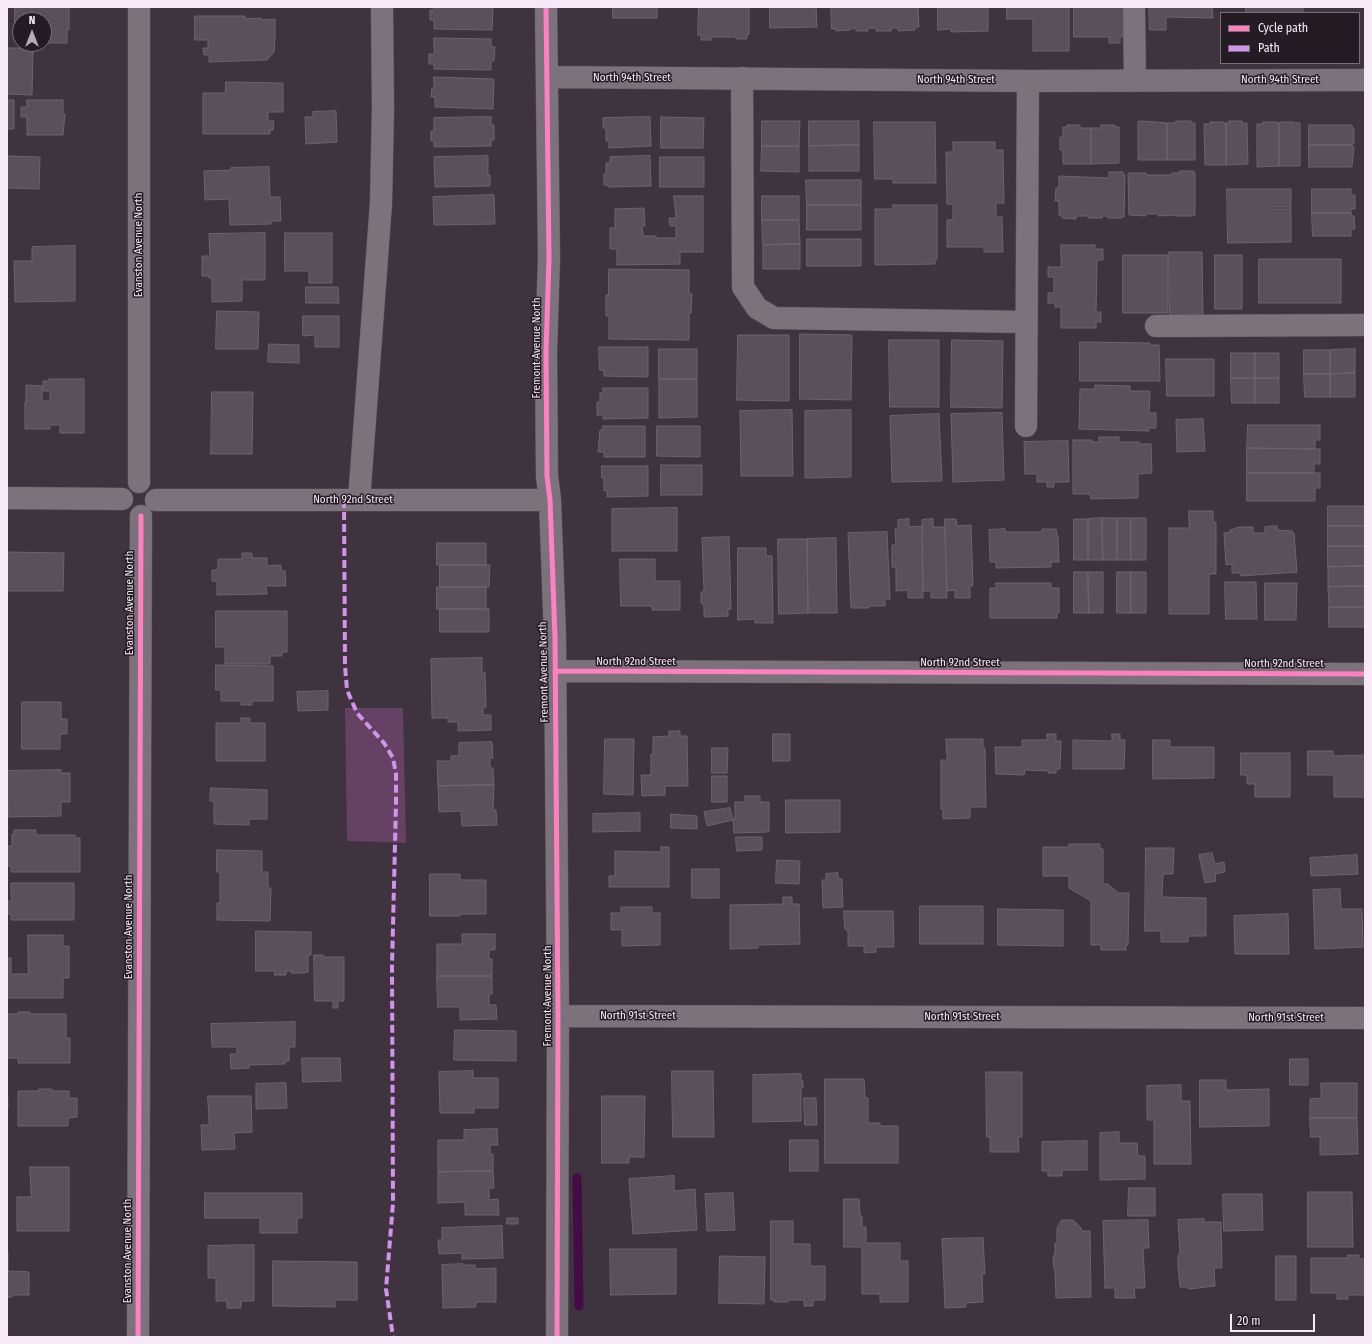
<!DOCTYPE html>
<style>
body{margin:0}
#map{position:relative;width:1372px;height:1344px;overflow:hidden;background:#403340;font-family:"Fira Sans Condensed",sans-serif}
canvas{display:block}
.frame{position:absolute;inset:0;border:8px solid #f8e9f8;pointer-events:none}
.legend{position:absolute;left:1220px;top:12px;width:140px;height:52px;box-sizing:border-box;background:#251b25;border:1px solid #796d79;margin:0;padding:5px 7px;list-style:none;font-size:12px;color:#f8e9f8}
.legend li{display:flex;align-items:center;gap:8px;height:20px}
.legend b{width:20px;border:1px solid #796d79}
.north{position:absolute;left:12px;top:12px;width:40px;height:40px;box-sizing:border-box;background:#251b25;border:1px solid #796d79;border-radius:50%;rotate:0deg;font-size:11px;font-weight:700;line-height:16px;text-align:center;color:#f8e9f8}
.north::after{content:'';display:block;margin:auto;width:14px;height:18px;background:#b8a9b8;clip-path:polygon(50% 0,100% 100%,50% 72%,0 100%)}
.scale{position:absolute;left:1230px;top:1314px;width:85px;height:18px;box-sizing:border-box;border:2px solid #f8e9f8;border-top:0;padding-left:5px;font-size:12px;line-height:14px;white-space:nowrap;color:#f8e9f8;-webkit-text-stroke:3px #251b25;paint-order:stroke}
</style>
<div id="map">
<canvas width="1372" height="1344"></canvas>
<div class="frame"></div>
<ul class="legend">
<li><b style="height:5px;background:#ff80c0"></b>Cycle path</li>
<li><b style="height:5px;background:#d193ec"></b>Path</li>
</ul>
<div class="north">N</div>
<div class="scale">20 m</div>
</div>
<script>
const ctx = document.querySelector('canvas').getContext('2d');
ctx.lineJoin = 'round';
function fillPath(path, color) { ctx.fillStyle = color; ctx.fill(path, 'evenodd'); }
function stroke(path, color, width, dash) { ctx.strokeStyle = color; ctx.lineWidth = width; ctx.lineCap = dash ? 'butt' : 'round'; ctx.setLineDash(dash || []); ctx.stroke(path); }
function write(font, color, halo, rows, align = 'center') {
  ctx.font = font + ' "Fira Sans Condensed",sans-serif'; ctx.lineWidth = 3; ctx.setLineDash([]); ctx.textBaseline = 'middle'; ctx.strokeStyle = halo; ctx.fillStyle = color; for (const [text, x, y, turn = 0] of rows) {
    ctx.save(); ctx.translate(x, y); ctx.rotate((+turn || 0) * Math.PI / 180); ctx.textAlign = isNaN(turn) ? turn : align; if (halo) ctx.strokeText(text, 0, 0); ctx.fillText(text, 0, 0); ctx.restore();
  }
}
fillPath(new Path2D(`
 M345 708H403L406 843 347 841Z`), '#654164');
stroke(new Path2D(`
 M577 1178 579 1306`), '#440c45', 9);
const building = new Path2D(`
 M15 7H69V30H67V43H44V20H20V29H15Z
 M434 7H493L492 30 434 29V20H430V10H434Z
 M613 7H657V18H613Z
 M699 7H749V34H747V39H736V37H711V40H701V35H698Z
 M770 7H816L817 27 770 28Z
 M831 7H918L919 27H915V30L898 31V28H891V31H876V28H868V31H856V28L850 29V30L836 31V29H832Z
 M938 7H988V31L951 32V29L938 30Z
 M1007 7H1069V51H1033V19H1007Z
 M1074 7H1127L1123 37H1120V43H1109V37H1074Z
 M1149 7H1212L1213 18 1166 17V30H1150Z
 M1246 7H1303V13H1246Z
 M195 16H245V19L261 18V20L275 19V38L274 52 267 60 209 62V55H204L203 48H208V40H195Z
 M434 38 491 39V47H495L494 61H491V70L434 69V64H429V54H434Z
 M7 48H33L32 95 7 94Z
 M434 77 494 79 493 109 435 107V97H431L432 88H434Z
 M226 82 283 83V112H268V121H274L273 130H270V134H203V93H225Z
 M7 100H14V129H7Z
 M27 100H63V114H65L63 135H27V117H21V107H27Z
 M336 111 337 142 306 144 305 117H313V112Z
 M491 117V125H494V140H491V146L434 147V141H431V131H434V118Z
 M650 117 651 146 609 148V141H606V128H603V118Z
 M661 117 704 118 703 148H661Z
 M762 121H800L799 146H762Z
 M809 121H859V145L809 146Z
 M1143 121 1167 123V160H1138V122Z
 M1176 121H1191V123H1195V160H1167V123H1176Z
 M1229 121H1242V123H1247L1248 164 1226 165V123H1229Z
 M874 122H935L936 183H893V179H875Z
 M1210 122H1223V123H1226V165H1205L1204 124H1211Z
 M1263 122H1277V123H1279V166L1257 167V124H1263Z
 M1281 122H1294V123H1300V166H1279V123H1281Z
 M1067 125H1080V128H1091V164H1063V150H1060V137H1063V127H1067Z
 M1101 125H1115V127H1119V163L1091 164V128H1101Z
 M1309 125H1352V128H1354V144H1352V145H1309Z
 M953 142H995V150H1003L1004 203H996V217H1002L1003 252H984V247H947V220H953V204H947L946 152H953Z
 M859 145V171H809V146Z
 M1309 145H1352V147H1354L1352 167H1309Z
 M762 146H799V172L761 171Z
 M7 156 40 157 39 189 7 188Z
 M488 156V175H490V186L435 187 434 157Z
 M650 156 651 186 608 187V185H604V174H606V163H610V157Z
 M660 157H704V187H660Z
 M269 167 270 197H280L281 221H271V224L230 225 229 199 205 200 204 171 231 170V168Z
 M1180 171H1193L1195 173V215H1191V216H1177V215L1158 216V214H1146V216L1129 215 1128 173H1146V175H1172V173H1180Z
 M1109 172H1123V175H1125L1124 217H1122V218H1108V216H1102V218H1088V216H1076V219L1062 218V216L1059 215V201H1055L1056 188H1059V176L1109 178Z
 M806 180H861V205H807Z
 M1227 189H1291V207H1265V209H1291V242L1228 243Z
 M1312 189H1351V195H1355V209H1351V213H1312Z
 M494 195 495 224 434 225 433 197Z
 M674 196H703V252H680V264L617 265V249H610V228H615V209L644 208 645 226H642L643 236H656V238H676V226H670L669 218H676Z
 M762 196H799V220H762Z
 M807 205H861V230H807Z
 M893 205H937V259H935V264L875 265V209H893Z
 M1312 213H1351V216H1354L1355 229H1351V236H1313Z
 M762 220H799L800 244 763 245Z
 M265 233V280H242V301L212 302V278H209V276H202V256H210L209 234Z
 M285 233H332V283H309V271H285Z
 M807 239H861V266H807Z
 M800 244V269H763V245Z
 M1061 245H1095V249H1103V260H1097L1096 312H1101V322H1096V328H1061V307H1055V303H1048V293H1054V277H1048V267H1061Z
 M75 246V301L15 302 14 261H32V247Z
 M1169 252H1202L1203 314 1170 315Z
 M1123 255H1168V313H1123Z
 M1215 255H1242V309H1215Z
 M1259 259H1341V303H1259Z
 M609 269 689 270V294H692L691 313H689V340L609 339V316H606V295H608Z
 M306 287H338L339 303H306Z
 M217 311 259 312 258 349H216Z
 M303 316H339V347H315V335L303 336Z
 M800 334 852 335 851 400 800 399Z
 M738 335H789V401L737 400Z
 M889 340H939V407H890Z
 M952 340 1003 341 1002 408 951 407Z
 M1080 342 1150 343V345H1159L1160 381H1080Z
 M269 344 299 345V363L268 362Z
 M599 347H648V377L604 376V371L600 370Z
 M659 349H697V379H659Z
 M1355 349V373L1330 374V350Z
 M1304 350H1330V374H1304Z
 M1231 353H1255V378H1231Z
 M1255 353H1279V378H1255Z
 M1166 359H1214V396H1167Z
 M1355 373V397H1330V374Z
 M1304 374H1330V397H1305Z
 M1231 378H1255V403H1232Z
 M1255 378H1279V403H1255Z
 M49 379H84V433H60V425H50V429H25V402H26V385L42 386V401H50V391H43V381H49Z
 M665 379H697V417L659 418V380Z
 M1095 385 1130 386V391H1150L1149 413H1156V428H1149V431L1079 429 1080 389H1095Z
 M603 388H648V418L603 419V415H597V402H600V393H603Z
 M212 392H253L252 454H211Z
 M792 410 793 476H741L740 411Z
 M851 410V477L805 478V411Z
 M1002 413 1004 480 953 482 951 414Z
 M939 414 942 481 892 482 890 416Z
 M1203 419 1205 451 1177 452 1176 420Z
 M1248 425H1320V440H1315V449L1247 448Z
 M603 426H645V457H604V452H598L600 430H603Z
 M657 426H700V457L657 456Z
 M1099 437H1119V442H1139V444H1151L1152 473 1138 474V498L1091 499 1090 494H1073V440H1092V442H1099Z
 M1068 441 1069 482H1054V487H1047V482H1037V474H1025L1024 442Z
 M1247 448 1320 449V464H1314V473H1247Z
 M661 465H702V495H661Z
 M602 466H648V496L607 497V490L604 491V478H602Z
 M1247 473H1320V488H1315V501H1247Z
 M1328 506H1365V526H1328Z
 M677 508V551H612V509Z
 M1189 511H1213V522H1216V574H1209V614H1169V528H1189Z
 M1102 518H1117V560H1103Z
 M1102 518 1103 560H1088V519Z
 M1117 518H1131V560H1117Z
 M1131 518H1146V560H1131Z
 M909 519V527L922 526 923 598H908V590L896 591V567H892V545H896L895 529H898V520Z
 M933 519V527H945L947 598H931V591H923L922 520Z
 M945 519H956L957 526 971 525 973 586H970V598H955V590L947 591Z
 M1074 519H1088V560H1074Z
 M1277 526 1278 530 1292 531V533H1294L1297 572 1241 576 1240 573H1232V564L1226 565 1224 533 1231 532 1230 530 1240 527H1253V533H1265V527Z
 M1328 526H1365V546H1328Z
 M1005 529V532H1042V529H1056L1057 536H1058L1059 562H1051V567L996 568V562H990L989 530Z
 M887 532 890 599H885V606H869V608H851L848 533Z
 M729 537 731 609H728V616L704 617V605L701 603V593L704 590 702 538Z
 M836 538 837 613H808L807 539Z
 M778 539H807L808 613 779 614Z
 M437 543H486V565H437Z
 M1328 546H1365V566L1328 567Z
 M738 548H766V556H772L773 623H755V619L738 620Z
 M7 552 64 553 63 591H7Z
 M242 553H252V558H267V566L281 565V571H285L286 586H266L267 594 217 595V581H212V570H218V559H242Z
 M620 559H655V581H680V610H652V606H621Z
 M440 565H490L489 587H440Z
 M1365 566V586L1328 587V567Z
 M1074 572H1088L1089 613H1074Z
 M1088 572H1103V613H1089Z
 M1117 572H1131V613H1117Z
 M1131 572H1146V613H1131Z
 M1225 582H1256L1257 619H1226Z
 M996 583H1051V588H1059V613H1057V618H990V588H996Z
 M1265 583H1297L1296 620H1265Z
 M1365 586V607H1329L1328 587Z
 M437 587H486V609H437Z
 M1329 607H1365V627H1329Z
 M440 609H489V632H440Z
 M216 611H287V652H282V656H270V664H225V647H216Z
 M482 658V673L485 672 486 707H483V715H491V730L458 731V722H448V718H432L431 659Z
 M216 665 273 666V701H252V705H241V701H221V690H216Z
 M328 691V710L298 711 297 692Z
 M22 702H61V719H67V734H60V749H22Z
 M241 718H250V723H265V761H216V723H241Z
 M669 731H680V736H687L688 786H665V795L642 796 641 775H651V754H653V737L669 736Z
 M773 734H790V761H773Z
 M1047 734H1056V741H1061L1060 769H1056V773H1048L1049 771 1025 770 1024 775 996 774 995 747H1022V740H1047Z
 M1112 734H1120V740H1125L1124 769H1073V740L1112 741Z
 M605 739H634L633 795 604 794Z
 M946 739H983V748H985L986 807H970V818L943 819V809H941V760H947Z
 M1153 740H1170V747H1214V778L1153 779Z
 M492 742 493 758H490V768H493L494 785 438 786 437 761H451V756H459V743Z
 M712 748H728L727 773H712Z
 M1308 751H1333V756L1365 755V797H1334V775H1308Z
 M1241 753H1290V797H1255V784H1247V775H1241Z
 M61 770V773H70V802H61V816L8 817 7 771Z
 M712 776H727V802H712Z
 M494 785 493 810H496L497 825 462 826 461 811 439 812 438 786Z
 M211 788 267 790V819H249V825L214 824V801H210Z
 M745 796H760V802H769V832L734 833 733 819H735V802H745Z
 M786 800H840V832L786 833Z
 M730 808 733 820 707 826 704 812Z
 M640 813V831L593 832V814Z
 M671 814 697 816V829L671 828Z
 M14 830H36V835H75V838H80V872H11V866H7V846H12V834H14Z
 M736 837H762V850L737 851Z
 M1069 844H1100V849H1103V884H1108L1118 893H1129L1128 945H1126V950H1101V945H1091V901L1069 888V876H1043V847H1069Z
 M661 847H669V887H609V876H615V851L661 852Z
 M1146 848H1174L1173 874H1163L1162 897 1206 898V936H1188V942H1161V931H1145Z
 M217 850 262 851V872H268V888H271L270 921 217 920V903H220V872H217Z
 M1212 853 1215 864 1224 862 1225 872 1215 874 1216 881 1205 883 1199 855Z
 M1357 855 1358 874 1311 876 1310 858Z
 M777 860 800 861 799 884 776 883Z
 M692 869H719V898H692Z
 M838 873V879H842L843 907 823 908 822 880H826V874Z
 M430 874H460V880H486V914H460V916H430Z
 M11 883H74V920H11V914H7V901H11Z
 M1340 889 1341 909H1362L1363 947 1315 949 1313 890Z
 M783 897H792V904H799L800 944 758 945V948L730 949V905L783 904Z
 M920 906H983V944H920Z
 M621 907H652V913H660V945L622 946V930H611V913H621Z
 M998 909 1063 910V946L998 945Z
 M844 911H893L894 947H876V952L864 953V946H848V931L845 929Z
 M1288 914 1289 954H1235L1234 916Z
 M256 931 311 932V955H308V972H305V973H291V971H286V975H274L275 971H256Z
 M462 934H495V950H489V959H492V976H437V944H462Z
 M28 935H63V946H69V978H63V998H7V958H11V974H28Z
 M314 955H323V957H344V1001H338V1008H333V1001H315Z
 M437 976H492V994H489V1005H496L497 1019 460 1020V1007H438Z
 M18 1012H30V1014H66V1038H70V1063H18V1058H7V1014H18Z
 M295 1022V1047H289V1061H285V1064L249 1065V1068L231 1069 230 1054H237V1047H212L211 1024Z
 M455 1030 516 1031V1061L454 1060Z
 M302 1058H340L341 1081 303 1082Z
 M1290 1059H1308V1085H1290Z
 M473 1071V1078H498V1108H474V1113H440L439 1072Z
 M672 1071H713L714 1137H673Z
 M986 1072H1022V1137H1018L1019 1152H990V1137H987Z
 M7 1074 8 1108H7Z
 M801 1074V1081H803V1088H801V1121L753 1122V1075Z
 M825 1079H864L865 1098H868V1123H880V1126H898V1163H825Z
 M1200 1080H1226V1090L1269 1089V1126L1200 1127Z
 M286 1083 287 1108 256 1109V1084Z
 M1321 1083H1357V1118H1310V1099L1321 1098Z
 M1181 1085V1101H1190L1191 1164H1154V1120H1147V1086Z
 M39 1089H52V1091H69V1098H77V1117L68 1118V1126H18V1091H39Z
 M208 1096H251L252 1132 234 1133 235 1149 202 1150 201 1125H209Z
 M602 1096H645L644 1157H629V1163H602Z
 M804 1098H816L817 1125H805Z
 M1310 1118H1357L1358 1154 1320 1155V1137H1311Z
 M497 1129 498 1145H490V1154H493V1171L438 1172V1140H464V1130Z
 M1119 1132V1143H1137L1138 1156H1145V1179L1100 1180V1133Z
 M790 1140H818V1171H790Z
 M1087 1141V1170H1062V1176H1048V1171H1042V1142Z
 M30 1167H69V1231H17V1197H31Z
 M493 1171 494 1188H489V1200L498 1199 499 1215H465V1202L438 1203V1172Z
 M674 1176V1191L695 1189 697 1230 633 1234 629 1179Z
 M1129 1188H1155V1216H1128Z
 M1308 1192H1352L1353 1247H1308Z
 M205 1193H302V1218H297V1233H260V1218H205Z
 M733 1193 735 1230 707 1231 705 1194Z
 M1223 1194H1262L1263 1230 1224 1231Z
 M844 1199H859L860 1216H862V1227H866V1243H900V1261H908V1302H880V1294H862V1247H844Z
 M507 1218H518V1224H507Z
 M1204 1219V1222H1221L1222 1268H1214L1215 1286 1189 1289 1186 1287H1180L1178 1266V1256L1180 1252 1178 1220Z
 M1062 1220H1073L1081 1228 1082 1231H1090L1091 1297 1056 1298 1055 1271 1054 1269 1053 1256 1055 1255V1243H1057V1228Z
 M1148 1220 1149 1248H1143L1145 1288H1134L1135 1298H1115V1288H1105L1103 1221Z
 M771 1221H793V1244H810V1266H825V1300H813V1306H804V1300H788V1302H774V1300H771Z
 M502 1226 503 1258 462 1259V1253L439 1254 438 1240H442V1228Z
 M983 1238 985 1274H982L983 1302 966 1303V1307L945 1308 942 1239Z
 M254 1245V1301H241V1308H227V1301H216V1278H208V1246Z
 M610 1249H676V1294L611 1295Z
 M7 1252H8V1271L29 1272V1295H12V1297H7Z
 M1348 1255H1359V1259H1365V1295H1348V1299H1337V1293H1311V1258H1348Z
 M720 1256 765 1257 764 1304 719 1303Z
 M1276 1256H1296V1300H1276Z
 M273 1261 357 1262V1300H335V1307L273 1306Z
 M463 1264V1265H475V1269L496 1268V1302H476V1307L443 1308 442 1265Z`);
fillPath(building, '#5a4f5a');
stroke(building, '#6d626d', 1);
const minor = new Path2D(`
 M139 7V482
 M546 7 549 258 546 352 547 476 550 500 555 638 558 1016 557 1337
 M1134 7 1135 81
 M548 77 1028 81 1365 80
 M742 78 743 287 757 308 774 318 1026 322
 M1156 326 1365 325
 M1026 426 1028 81
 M7 498 122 499
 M156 500H550
 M359 500 381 203 383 108 382 7
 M555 671 1365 674
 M558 1016 1365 1018
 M138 1337 141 516`);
stroke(minor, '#5d515d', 23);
stroke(minor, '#7c727c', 22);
stroke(new Path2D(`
 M344 500 345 666 347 690 357 713 384 743 393 758 396 774V803L392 966 393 1203 386 1289 393 1337`), '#d193ec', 4, [8, 4]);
stroke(new Path2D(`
 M546 7 549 258 546 352 547 476 550 500 555 638 558 1016 557 1337
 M555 671 1365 674
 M138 1337 141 516`), '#ff80c0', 5);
write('11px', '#f8e9f8', '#251b25', [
 ["North 94th Street",632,78],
 ["North 94th Street",956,80],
 ["North 94th Street",1280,80],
 ["Evanston Avenue North",139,245,-90],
 ["Fremont Avenue North",537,348,-90],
 ["North 92nd Street",353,500],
 ["Evanston Avenue North",130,603,-90],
 ["North 92nd Street",636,662],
 ["North 92nd Street",960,663],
 ["North 92nd Street",1284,664],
 ["Fremont Avenue North",544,672,-91],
 ["Evanston Avenue North",129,927,-90],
 ["Fremont Avenue North",548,996,-90],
 ["North 91st Street",638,1016],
 ["North 91st Street",962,1017],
 ["North 91st Street",1286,1018],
 ["Evanston Avenue North",128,1251,-90]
]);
</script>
